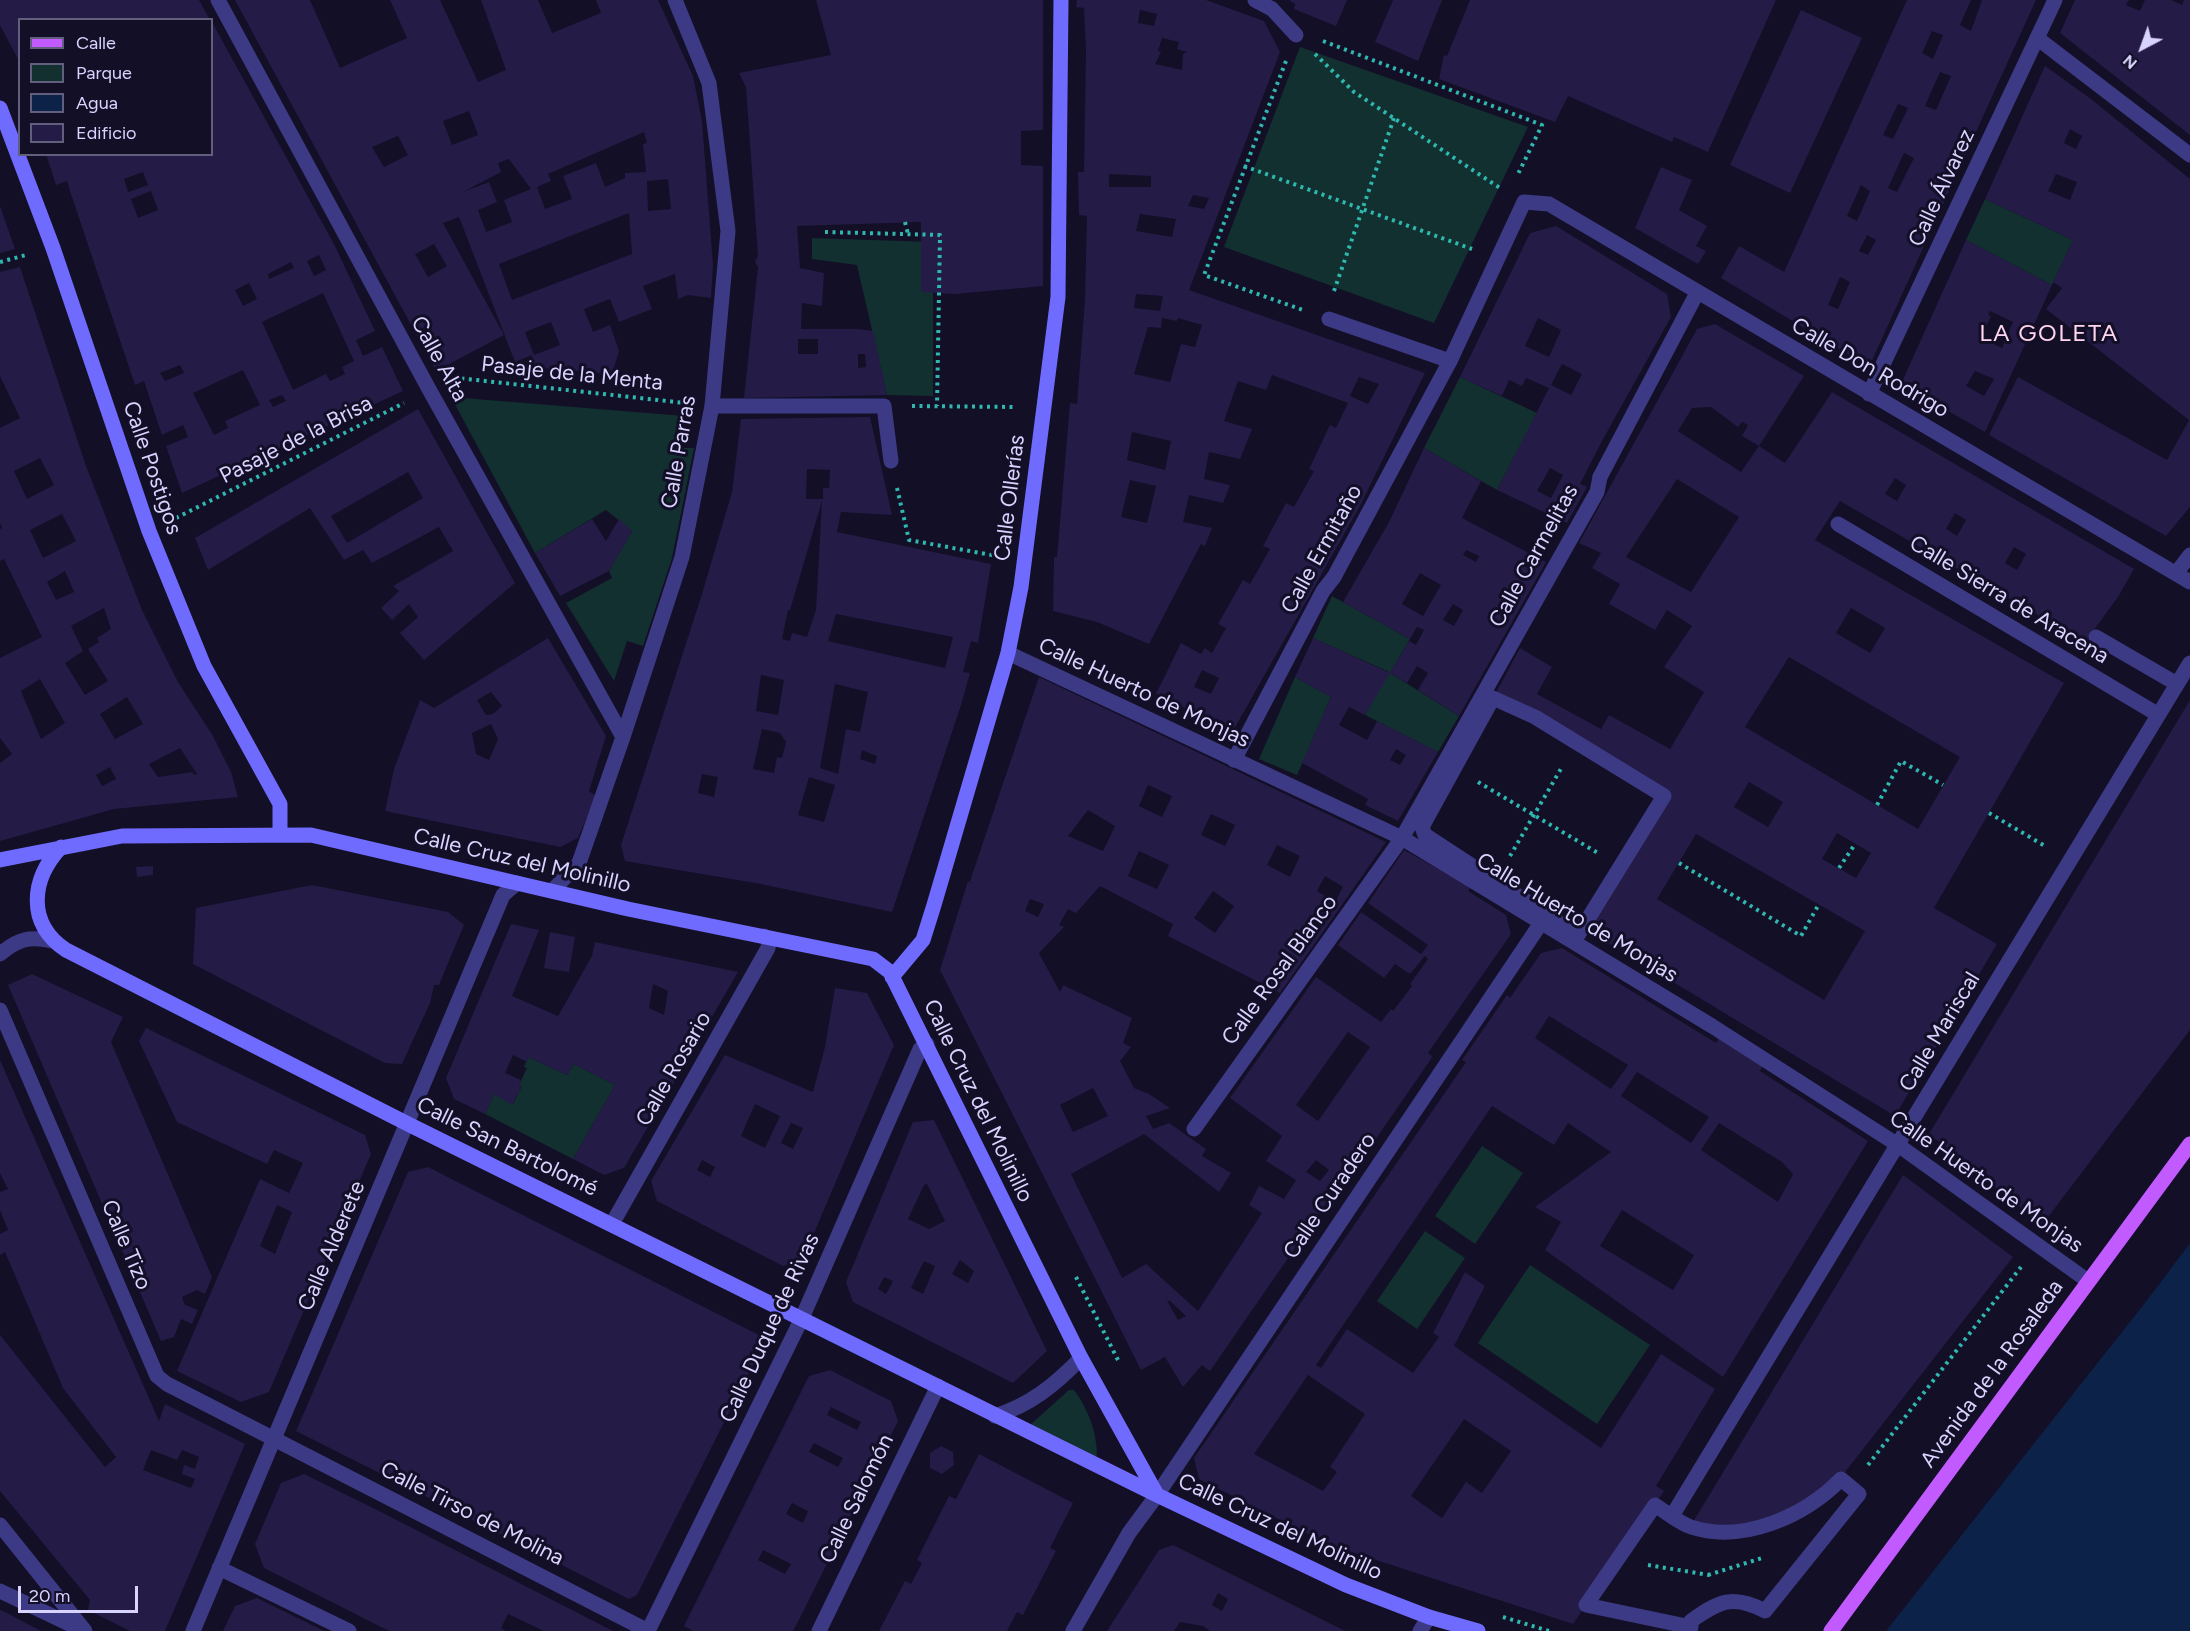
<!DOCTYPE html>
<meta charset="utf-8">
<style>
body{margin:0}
#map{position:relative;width:2190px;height:1631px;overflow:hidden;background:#130f26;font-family:Figtree,sans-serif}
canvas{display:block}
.legend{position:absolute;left:18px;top:18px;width:195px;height:138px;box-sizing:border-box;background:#130f26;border:2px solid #625e7d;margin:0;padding:8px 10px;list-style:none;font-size:18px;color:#d9d4ff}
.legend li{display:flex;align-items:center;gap:12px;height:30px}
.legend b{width:30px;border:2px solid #625e7d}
.north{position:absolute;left:2112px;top:18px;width:60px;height:60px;-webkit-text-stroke:4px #130f26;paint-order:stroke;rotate:221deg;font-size:16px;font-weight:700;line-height:24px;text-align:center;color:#d9d4ff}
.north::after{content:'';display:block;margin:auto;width:21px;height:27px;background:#d9d4ff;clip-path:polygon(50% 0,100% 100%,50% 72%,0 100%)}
.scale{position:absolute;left:18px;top:1586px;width:120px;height:27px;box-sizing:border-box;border:3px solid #d9d4ff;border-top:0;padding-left:8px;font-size:18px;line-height:21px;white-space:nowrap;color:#d9d4ff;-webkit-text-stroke:4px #130f26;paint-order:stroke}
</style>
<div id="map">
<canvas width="2190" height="1631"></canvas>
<ul class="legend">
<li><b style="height:8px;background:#c25bff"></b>Calle</li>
<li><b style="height:16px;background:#12302f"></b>Parque</li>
<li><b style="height:16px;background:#0c2248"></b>Agua</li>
<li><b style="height:16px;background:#241b47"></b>Edificio</li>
</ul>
<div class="north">N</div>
<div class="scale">20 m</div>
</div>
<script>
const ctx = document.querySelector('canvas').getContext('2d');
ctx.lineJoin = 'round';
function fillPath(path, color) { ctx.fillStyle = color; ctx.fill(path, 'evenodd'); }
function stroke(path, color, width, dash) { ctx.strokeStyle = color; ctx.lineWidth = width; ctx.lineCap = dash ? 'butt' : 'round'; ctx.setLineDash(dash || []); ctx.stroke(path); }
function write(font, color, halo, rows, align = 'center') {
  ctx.font = font + ' Figtree,sans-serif'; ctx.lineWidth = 6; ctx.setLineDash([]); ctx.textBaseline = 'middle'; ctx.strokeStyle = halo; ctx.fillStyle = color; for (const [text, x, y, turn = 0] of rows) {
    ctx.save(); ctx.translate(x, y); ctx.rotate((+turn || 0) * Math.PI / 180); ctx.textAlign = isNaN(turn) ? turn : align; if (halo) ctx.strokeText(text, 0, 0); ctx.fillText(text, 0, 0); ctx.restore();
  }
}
fillPath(new Path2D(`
 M1300 47 1528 127 1434 323 1224 247Z
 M1985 199 2073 240 2052 285 1966 240Z
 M812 238 933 242V396L887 395 857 265 812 259Z
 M1460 377 1537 413 1497 490 1424 448Z
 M451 397 684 416 678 448H694L672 558 643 646 627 641 614 681 566 603 612 578 609 571 632 531 606 510 535 553Z
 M1332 596 1410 639 1390 673 1459 716 1438 752 1365 715 1389 672 1313 638Z
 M1295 677 1331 697 1297 775 1259 759Z
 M528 1057 567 1075 574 1064 615 1085 573 1159 485 1114 494 1094 513 1104 522 1086 519 1085 527 1068 524 1067Z
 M1482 1146 1523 1173 1475 1244 1435 1216Z
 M1425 1231 1465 1258 1417 1329 1377 1301Z
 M1530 1265 1650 1345 1597 1424 1478 1343Z
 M1069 1390H1074C1088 1408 1097 1433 1097 1455L1093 1459 1030 1425Z`), '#12302f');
fillPath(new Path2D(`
 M2190 1243V1631H1886L2148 1299Z`), '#0c2248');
fillPath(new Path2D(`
 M0 0H199L210 20H20V63L0 25Z
 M235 0H310L340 68 407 38 390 0H440L478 82 506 70 481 0H538L552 33 601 13 596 0H658L693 76 702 121 713 265 711 298 688 295 678 299 675 274 643 286 652 309 619 322 610 299 584 309 593 332 610 325 619 351 612 374 530 367 532 355 515 362 459 217 443 223 504 335 436 371ZM469 111 478 135 452 145 443 121ZM644 132 647 143 643 144 646 172 625 173V178L605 187 596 163 563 176 572 199 545 209 537 187 551 181 548 174ZM398 136 408 155 384 167 372 147ZM509 159 531 189 504 200 512 222 486 232 478 210 497 202 489 182 463 192 501 172 498 163ZM668 179 671 209 648 211 647 181ZM629 213 632 254 512 300 499 264ZM434 244 447 266 428 277 415 254ZM551 322 560 345 534 355 525 332Z
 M816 0H1043V130L1021 131V165L1043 166V286L955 294 921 292V222L797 226 800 268 824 273 822 306 802 303 801 329H858L873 331 887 395 744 398 758 267 755 262 758 256 746 87 739 73 831 55ZM798 339H818V354H798ZM858 354H865L866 367 858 368Z
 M1077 0H1206L1264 21 1280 52 1189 290 1425 373 1361 504 1233 731 1156 694 1181 643 1201 654 1205 648 1212 653 1226 628 1218 624 1243 580 1250 584 1270 549 1263 546 1286 503 1294 507 1314 471 1309 469 1330 425 1336 428 1348 403 1272 375 1266 390 1238 381 1224 421 1252 429 1240 459 1209 452 1204 479 1230 485 1223 503 1189 495 1183 522 1212 528 1205 546 1201 544 1149 644 1097 622 1053 611 1054 557H1057L1070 403 1077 404 1085 299 1087 216 1079 215 1078 172H1084L1086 50 1084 8 1076 7ZM1140 10 1157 14 1154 26 1138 23ZM1162 38 1179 42 1177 49 1187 52 1183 54 1182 70 1155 64 1161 52 1158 51ZM1109 174 1151 176V187H1109ZM1193 195 1209 198 1204 209 1188 206ZM1140 214 1176 219 1172 237 1136 231ZM1136 294 1163 296 1160 311 1134 308ZM1162 318 1177 321 1178 318 1202 325 1195 347 1181 344 1170 382 1134 374 1148 327 1161 328ZM1359 377 1379 384 1368 404 1350 396ZM1132 432 1171 441 1165 470 1127 460ZM1130 480 1156 486 1147 523 1121 517ZM1202 670 1219 678 1211 694 1194 687Z
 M1289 0H1347L1336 26 1294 9 1295 4Z
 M1393 0H1442L1418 61 1375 42Z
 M1470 0H1776L1708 152 1674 137 1672 142 1568 96 1555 122 1439 79 1444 55 1447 56Z
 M1907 0H1971L1960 25 1971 31 1982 0H2036L1869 367 1721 278 1739 246 1784 272ZM1932 31 1943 35 1933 59 1922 53ZM1940 72 1951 76 1936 110 1925 106ZM1898 104 1908 108 1893 139 1883 135ZM1904 153 1914 158 1897 192 1888 188ZM1861 185 1870 191 1857 221 1847 216ZM1867 235 1876 240 1868 255 1859 251ZM1840 277 1850 282 1838 309 1828 305Z
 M2075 0H2129L2126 5 2140 11 2145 0H2171L2182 5 2184 0H2190V135L2060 33Z
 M1801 10 1862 38 1790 193 1730 165Z
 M212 22 335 246 375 331 356 340 363 356 382 347 403 391 182 493 166 446 188 437 183 425 162 435 144 381 135 385 69 188 67 181 56 185 46 154H212ZM143 172 148 185 128 192 124 179ZM151 191 158 210 138 218 131 199ZM319 255 326 270 314 276 307 261ZM291 262 294 268 269 279 268 274ZM249 283 257 299 243 306 235 290ZM323 293 354 361 342 367 345 374 330 381 326 374 293 390 262 322ZM180 365 184 373 165 381 160 373ZM243 370 260 405 225 421 228 428 214 435 193 393ZM282 395 286 401 273 407 269 400Z
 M2045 66 2091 99 2190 179V507L2166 536 1989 435 2018 377 2167 460 2189 420 2046 309 2062 288 2053 282 2073 240 1985 199ZM2070 129 2082 136 2076 149 2064 143ZM2056 174 2077 182 2070 200 2048 191Z
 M1661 167 1692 180 1679 210 1707 226 1696 246 1706 251 1698 264 1635 228Z
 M0 206 15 249 0 253Z
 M1556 226 1667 294 1671 317 1601 443 1580 484 1587 487 1567 523 1497 490 1549 388 1526 378 1522 386 1509 380 1502 396 1460 377 1530 233ZM1538 318 1561 330 1549 357 1525 346ZM1562 364 1582 374 1571 395 1551 385ZM1550 468 1563 475 1551 498 1537 491Z
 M1966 240 2052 285 1985 432 1901 384ZM1990 311 2013 322 2002 348 1981 338 1991 316 1988 315ZM1975 371 1994 379 1984 396 1966 386Z
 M20 267 86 466 142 610 178 682 213 736 231 772 238 797 114 809 0 841V763L12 754 0 738V658L42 637 4 559 0 561V529L2 528 0 523V428L20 418 0 376V272ZM40 458 54 485 27 499 14 471ZM62 514 76 541 43 558 30 530ZM65 571 74 592 56 600 47 582ZM104 608 111 629 97 638 99 642 88 649 108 681 85 695 65 663 83 651 71 626ZM40 679 65 723 41 739 21 691ZM127 697 143 724 115 739 100 714ZM180 748 197 774 194 775 193 772 158 777 149 764ZM110 767 116 779 102 786 96 775Z
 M1715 324 1804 376 1759 446 1742 436 1748 425 1742 422 1738 427 1711 407 1692 408 1678 431 1741 472 1759 446 1785 463 1832 392 2134 569 2118 597 2085 642 1840 501 1815 540 2064 683 1934 908 1997 944 1895 1116 1582 927 1664 796 1493 698 1520 648 1552 667 1537 694 1601 729 1609 715 1670 749 1704 692 1664 667 1692 626 1667 610 1655 630 1609 604 1620 584 1592 568 1601 553 1579 543 1697 329ZM1895 478 1906 485 1897 501 1885 494ZM1677 479 1739 517 1691 592 1626 557ZM1955 513 1966 520 1957 536 1946 529ZM2014 547 2026 554 2017 570 2005 563ZM1851 608 1885 628 1870 653 1836 633ZM1789 657 1960 757 1918 829 1745 727ZM1749 782 1783 802 1768 827 1734 807ZM1837 833 1871 853 1856 878 1822 859ZM1696 834 1865 931 1824 1000 1657 899Z
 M418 409 515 583 424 660 400 633 418 617 409 604 392 620 381 608 399 591 393 586 453 551 439 527 372 563 363 550 344 560 310 508 208 570 195 538ZM408 472 423 498 347 543 331 516Z
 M870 417 892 515 841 512 837 532 991 564 978 643 971 641 963 672 970 673 961 705 892 912 761 884 625 861 621 845 702 594 732 492 741 419ZM807 469 830 470 829 488H823V499H806ZM822 501 816 610 807 637 792 633 790 641 782 639 788 610H790ZM836 614 953 637 945 668 828 641ZM761 675 784 680 778 715 756 711ZM835 684 868 692 860 732 846 729 838 774 820 768ZM762 729 780 733 786 742 782 758 777 757 774 773 753 769ZM862 750 877 756 875 764 860 759ZM702 774 718 777 714 797 698 793ZM809 777 835 785 824 822 798 815Z
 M1424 448 1481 481 1462 518 1546 562 1459 716 1418 690 1428 673 1417 666 1407 683 1390 673 1409 641 1416 645 1424 630 1417 627 1410 639 1343 602 1389 522ZM1466 550 1479 556 1476 562 1463 555ZM1420 573 1441 585 1423 616 1402 604ZM1453 604 1463 610 1454 626 1443 620Z
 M592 519 606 541 619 519 632 531 609 571 560 596 535 553Z
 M548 638 606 736 589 791 596 796 578 838 560 847 385 811 394 769 420 700 434 708ZM491 692 502 706 493 714 486 715 477 700ZM491 724 498 739 489 760 476 754 472 733Z
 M1313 638 1390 673 1365 715 1349 707 1339 725 1367 740 1377 721 1438 752 1398 821 1365 805 1368 799 1302 763 1331 697 1295 677ZM1396 749 1406 755 1400 765 1390 760Z
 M1039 677 1386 842 1280 993 1168 936 1173 924 1100 886 1076 913 1068 909 1059 925 1064 927 1039 953 1060 992 1063 985 1132 1018 1123 1043 1131 1047 1120 1061 1134 1088 1149 1094 1170 1108 1146 1116 1153 1129 1169 1123 1206 1149 1202 1156 1231 1173 1219 1192 1144 1134 1071 1174 1122 1278 1146 1264 1198 1311 1262 1213 1249 1205 1259 1186 1284 1199 1296 1180 1266 1161 1282 1136 1230 1098 1316 977 1381 1022 1391 1009 1393 1011 1412 986 1410 984 1428 959 1425 956 1410 974 1395 964 1384 978 1338 945 1361 912 1421 954 1428 945 1368 903 1404 850 1471 887 1468 891 1506 915 1511 934 1428 1053 1432 1056 1431 1059 1346 1182 1342 1180 1210 1371 1202 1365 1183 1387 1165 1357 1141 1370 940 970 968 881 972 883 970 881ZM1148 785 1172 796 1162 817 1139 806ZM1088 810 1115 826 1103 851 1068 836ZM1211 814 1235 825 1225 846 1201 835ZM1277 845 1300 856 1290 877 1267 865ZM1139 851 1169 865 1157 889 1128 876ZM1325 876 1343 887 1335 902 1317 891ZM1213 891 1234 906 1215 933 1194 918ZM1030 899 1044 904 1038 917 1025 911ZM1348 1032 1370 1047 1318 1121 1296 1105ZM1093 1088 1108 1116 1073 1132 1060 1105ZM1316 1160 1329 1170 1320 1181 1306 1172ZM1167 1301H1170L1186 1316 1178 1320Z
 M2190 700V1030L2042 1225 1929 1134Z
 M153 866V875L137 877 136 867Z
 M312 885 448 912 464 925 439 985H434L430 1003 402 1064 385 1063 193 964 196 908Z
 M511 924 539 930 512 996 558 1016 592 956 595 942 738 972 624 1168 604 1175 573 1159 615 1085 574 1064 567 1075 528 1057 527 1062 513 1055 505 1073 521 1080 519 1085 522 1086 512 1105 494 1094 485 1114 454 1099 446 1078ZM653 984 668 991 664 1015 649 1008Z
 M550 932 575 937 569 972 544 968Z
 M1562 948 1716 1043 1721 1035 1764 1064 1760 1071 1868 1141 1723 1377 1545 1250 1561 1222 1535 1207 1611 1152 1568 1123 1554 1145 1492 1106 1316 1365 1321 1368 1347 1329 1413 1373 1439 1337 1433 1333 1465 1272 1485 1286 1454 1346 1601 1448 1661 1354 1715 1389 1656 1486 1664 1491 1573 1624 1330 1545 1199 1479 1194 1458 1466 1062 1462 1060 1507 995 1510 998 1541 953ZM1549 1016 1628 1065 1611 1089 1535 1038ZM1637 1072 1709 1117 1691 1143 1621 1096ZM1719 1123 1782 1162 1793 1174 1778 1202 1701 1150ZM1622 1210 1694 1255 1673 1290 1600 1246ZM1308 1375 1365 1414 1330 1467 1337 1472 1323 1491 1254 1454ZM1464 1419 1511 1451 1482 1493 1466 1482 1442 1518 1411 1496Z
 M32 974 123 1017 111 1042 212 1277 205 1294 197 1290 182 1297 185 1305 198 1310 192 1324 181 1319 174 1337 161 1341 8 985Z
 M835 988 867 993 894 1045 803 1259 783 1266 657 1201 651 1181 725 1055 813 1092 825 1047ZM755 1104 780 1116 765 1148 741 1136ZM791 1123 803 1128 793 1149 781 1143ZM702 1160 715 1167 710 1177 697 1170Z
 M146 1028 365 1135 371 1154 269 1392 241 1402 177 1371 260 1179 289 1193 303 1163 274 1150 267 1164 177 1122 139 1041ZM277 1205 292 1212 275 1254 260 1246Z
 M0 1060 159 1421 165 1404 245 1444 165 1631H130L88 1610 90 1600 0 1491V1335L105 1467 116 1457 63 1388 5 1252 0 1255V1234L8 1230 0 1210V1192L8 1189 0 1173ZM151 1450 177 1460 182 1450 199 1457 195 1469 184 1465 182 1474 195 1479 191 1488 143 1470Z
 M934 1120 1047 1351 1013 1383 853 1302 846 1282 913 1122ZM927 1184 945 1221 929 1229 908 1219 924 1185ZM960 1260 974 1271 968 1283 952 1274ZM924 1261 935 1266 923 1294 911 1288ZM884 1277 893 1281 886 1294 878 1289Z
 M428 1167 761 1336 763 1345 637 1595 629 1599 296 1431 408 1172Z
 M1903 1175 2013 1257 1835 1485 1774 1522 1690 1527Z
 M830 1370 891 1401 898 1421 801 1616 793 1631H693L684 1626 809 1376ZM831 1407 861 1422 857 1430 827 1415ZM814 1443 843 1458 838 1467 809 1452ZM792 1503 808 1511 803 1523 786 1514ZM763 1550 791 1564 785 1574 758 1560Z
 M941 1446 953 1452 954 1465 942 1474 930 1468V1453Z
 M979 1454 1073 1503 1050 1548 1056 1551 1023 1615 1017 1612 1007 1631H879L905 1581 911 1584 922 1563 917 1560 949 1496 956 1499Z
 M304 1474 377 1510 613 1631H544L508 1614 501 1628 506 1631H389L308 1590 264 1568 255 1544 281 1483Z
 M1173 1545 1345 1631H1210L1203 1626 1180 1622 1174 1631H1107L1159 1550ZM1218 1593 1228 1599 1222 1611 1212 1605Z
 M257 1598 310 1624 324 1631H223L235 1606Z
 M0 1610 3 1611 41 1631H0Z`), '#241b47');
stroke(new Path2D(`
 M1323 41 1542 125 1518 174
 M1315 54 1354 92 1500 188
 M1286 61 1204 275 1303 310
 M1244 166 1472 249
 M905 222 908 234
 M825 232 940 235 937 406
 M0 262 26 255
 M1334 291 1394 118
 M454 379 458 378 685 403
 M912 406 1015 407
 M897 488 909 540 997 556
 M176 518 404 403
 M1478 782 1598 853
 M1877 805 1901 761 1943 785
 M1989 813 2045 846
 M1510 856 1562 767
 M1679 863 1801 936 1819 904
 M1839 868 1855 844
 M1076 1277 1120 1364
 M1868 1465 2021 1267
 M1648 1565 1709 1575
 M1708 1575 1762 1558
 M1503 1617 1549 1631`), '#2fb8b0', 4, [3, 4.5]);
stroke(new Path2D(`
 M1329 319 1450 361
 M712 406H884L891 461
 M1838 524 2157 714
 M2096 637 2177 684
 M1234 760 1323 591 1334 577
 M1194 1129 1402 838 1597 492 1600 477
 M1157 1495 1541 923
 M1420 1631 1429 1617`), '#3d3a85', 15);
stroke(new Path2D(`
 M218 0 430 391 623 737
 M1255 0 1272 9 1296 35
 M2037 38 2190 155
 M1869 394 2055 0
 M1600 477 1697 293
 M2177 572 2190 555
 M1334 577 1450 361 1524 202 1549 204 2190 582
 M1008 653 1402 838 1712 1026 1898 1145 2088 1281
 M1493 698 1535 717 1664 796 1578 935 1425 835 1422 827Z
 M552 891 579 863 623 737 682 557 712 406 728 231 709 83 675 0
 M0 954C18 939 29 936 52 941
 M0 1010 157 1376 167 1384 648 1631
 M612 1224 768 948 769 941 764 936
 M995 1416C1030 1405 1055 1385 1081 1358
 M1841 1479 1859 1494 1765 1611C1733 1594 1719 1601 1691 1621V1627L1586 1605 1655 1505C1666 1512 1679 1523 1691 1527 1743 1544 1805 1516 1841 1479Z
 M1672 1516 2190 663
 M0 1525 85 1631
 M219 1568 349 1631
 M0 1591 82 1630
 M193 1631 503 895 517 883
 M648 1631 802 1318 920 1049 927 1044
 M819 1631 938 1386
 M1073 1631 1129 1533 1157 1495`), '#3d3a85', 15);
stroke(new Path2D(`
 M0 108 53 248 149 531 204 666 280 804V834
 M61 847C31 879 26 923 66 950L408 1124 1157 1495 1346 1585 1429 1617 1478 1631
 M0 860 122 836 311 835 628 909 873 959 890 972 1081 1358 1157 1495
 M892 977 923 940 934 905 1008 653 1021 587 1058 297 1061 0`), '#6f6bff', 15);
stroke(new Path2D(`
 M1831 1631 2190 1144`), '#c25bff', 15);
write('22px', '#d9d4ff', '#130f26', [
 ["Calle Álvarez",1942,188,-65],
 ["Calle Alta",439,359,61],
 ["Calle Don Rodrigo",1870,368,30],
 ["Pasaje de la Menta",572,374,6],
 ["Pasaje de la Brisa",296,440,-27],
 ["Calle Parras",679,452,-80],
 ["Calle Postigos",152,468,71],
 ["Calle Ollerías",1010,498,-83],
 ["Calle Ermitaño",1322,549,-61],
 ["Calle Carmelitas",1534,556,-61],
 ["Calle Sierra de Aracena",2009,600,31],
 ["Calle Huerto de Monjas",1144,693,25],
 ["Calle Cruz del Molinillo",522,861,13],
 ["Calle Huerto de Monjas",1577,918,31],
 ["Calle Rosal Blanco",1280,970,-54],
 ["Calle Mariscal",1940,1032,-59],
 ["Calle Rosario",674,1069,-60],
 ["Calle Cruz del Molinillo",978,1101,64],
 ["Calle San Bartolomé",507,1147,26],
 ["Calle Huerto de Monjas",1986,1182,35],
 ["Calle Curadero",1330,1196,-56],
 ["Calle Tizo",126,1245,67],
 ["Calle Alderete",332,1246,-67],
 ["Calle Duque de Rivas",770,1328,-65],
 ["Avenida de la Rosaleda",1992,1374,-54],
 ["Calle Salomón",857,1499,-64],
 ["Calle Tirso de Molina",472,1514,27],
 ["Calle Cruz del Molinillo",1280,1527,25]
]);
ctx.letterSpacing = '1.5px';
write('24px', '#ffd6f0', '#130f26', [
 ["LA GOLETA",2049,334]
]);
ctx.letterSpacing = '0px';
</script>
